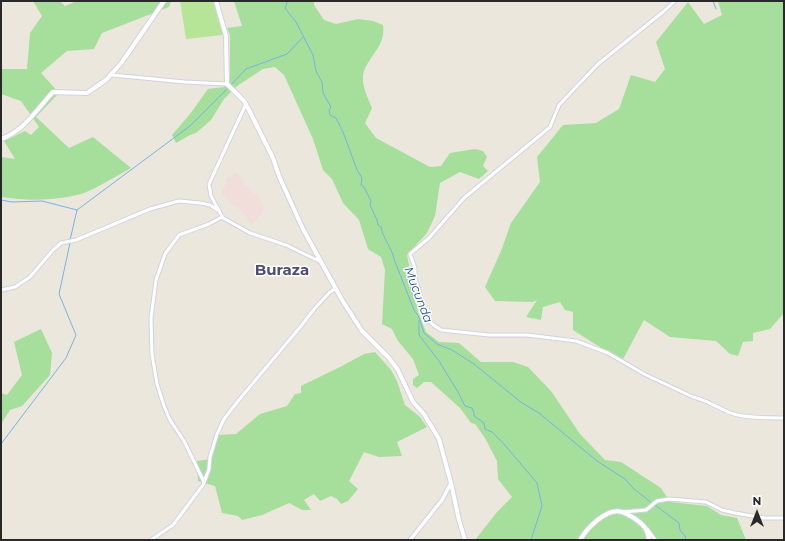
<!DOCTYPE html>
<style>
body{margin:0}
#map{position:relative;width:785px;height:541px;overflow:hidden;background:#ebe7dc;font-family:Montserrat,sans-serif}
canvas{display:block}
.frame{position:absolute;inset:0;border:2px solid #292929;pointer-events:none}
.north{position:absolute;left:737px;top:493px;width:40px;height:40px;-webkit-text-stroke:3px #fff;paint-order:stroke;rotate:0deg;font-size:11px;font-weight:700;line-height:16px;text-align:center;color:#292929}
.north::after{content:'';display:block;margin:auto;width:14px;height:18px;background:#292929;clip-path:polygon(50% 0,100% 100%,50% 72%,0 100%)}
</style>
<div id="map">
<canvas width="785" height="541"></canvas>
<div class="frame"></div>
<div class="north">N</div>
</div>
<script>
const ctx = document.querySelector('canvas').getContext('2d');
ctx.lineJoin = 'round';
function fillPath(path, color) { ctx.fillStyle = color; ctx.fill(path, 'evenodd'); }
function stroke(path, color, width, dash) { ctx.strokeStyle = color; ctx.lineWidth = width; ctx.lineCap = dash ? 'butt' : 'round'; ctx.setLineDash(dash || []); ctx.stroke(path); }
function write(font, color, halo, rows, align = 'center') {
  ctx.font = font + ' Montserrat,sans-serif'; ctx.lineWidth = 3; ctx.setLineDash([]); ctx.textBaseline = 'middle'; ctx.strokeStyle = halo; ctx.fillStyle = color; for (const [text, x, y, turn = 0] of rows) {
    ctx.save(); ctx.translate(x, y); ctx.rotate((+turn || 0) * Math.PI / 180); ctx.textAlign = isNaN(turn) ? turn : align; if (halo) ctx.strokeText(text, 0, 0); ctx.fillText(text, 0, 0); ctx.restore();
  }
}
fillPath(new Path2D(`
 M235 172 244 181V184L260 199 259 200 265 209 251 225 246 216 240 210 233 205 226 197 221 194 227 182 226 181 228 176 231 178Z`), '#f1ddda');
fillPath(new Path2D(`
 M33 1H60L65 6 77 1H171L169 7 102 33 94 49 67 51 41 73 59 93 36 117 69 148 93 137 131 168C118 175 97 188 84 193 57 201 28 201 1 197V157L15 159 4 141 25 131 31 135 39 127 21 101 1 94V69H27L30 33 42 16Z
 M234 1H314V5L324 20 336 24 358 19 373 21 383 25C386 45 370 55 364 71 360 83 368 98 372 108L365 123 376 138 430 167 441 166 450 153 475 149 483 151 487 157 483 166 488 171 479 179 460 172 440 183 435 216 427 233 407 255 418 312 426 332 439 342 459 343 481 362H513L528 367 551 391 580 434 605 460 621 462 661 488 670 502 707 506 721 515 737 518 746 540H475L497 512 512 497 498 479 497 461 485 438 475 424 471 423 460 408 431 382H424L417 388 413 385V379L419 375 413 359 398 341 392 329 382 324 385 270 381 257 368 249 359 220 343 203 332 179 323 170 313 139 284 75 275 67 263 69 237 86 224 99 211 120 196 133 190 135 176 143 172 135 190 114 208 89 224 87 230 77V35L227 28 242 26Z
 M718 1H784V313L770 329 753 333V341L743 342 738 356 730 354 716 341 670 337 644 320 622 361 573 330V312L565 310 560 302 543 307 541 320 526 317 537 300 533 302 495 301 485 287 501 251 511 223 540 182 537 157 563 125 596 123 619 109 631 75 655 82 665 69 656 42 688 2 704 24 722 15Z
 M41 329 52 353 50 375 22 406 10 410 1 424V393L7 395 22 375 14 342Z
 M375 352 391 370 397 381 405 405 420 417 427 427 397 442 402 456 379 457 364 452 349 481 358 489 348 501 341 504 337 499 331 496 320 501 314 494 304 500 311 510H302L289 503 262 515 242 520 238 516 222 513 215 486 198 481 197 461 211 459 219 435 236 434 260 414 287 406 295 394 301 393V386L342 366 364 354Z`), '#a6de9c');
fillPath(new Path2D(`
 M180 1H213L223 35 186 39Z`), '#b6e598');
stroke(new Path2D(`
 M287 1V3L285 8 296 22 313 55 316 71 322 82 323 93 331 107 329 110 330 115 336 118 343 132 357 170 362 178 361 185 364 187 371 201 370 205 377 220 378 225 381 227C383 239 392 248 394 259L414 310 419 317 424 333 437 344 452 350 474 364 522 403 539 413 597 461 625 479 634 489 652 503
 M713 1 716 9
 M231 85 246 69 287 54 303 37
 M1 200 12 202 42 201 77 210
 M70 240 77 210 190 126 229 87
 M419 321V335L439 361 458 392 465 406 472 408 474 413V416L484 423 485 429 492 432 504 444 537 483 542 506 531 540
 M1 444 66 358 76 335 59 294 70 243
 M655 505 679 523 680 530 685 536 686 540`), '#75b4e6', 1);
const minor = new Path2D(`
 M675 1 663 12 598 64 559 105 550 127 464 198 429 238 410 254 415 268V278L427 317 432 324 441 330 489 335H527L576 341 608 353 644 374 693 397C708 400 720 410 734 414 749 419 768 417 784 418
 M112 75 185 82 227 84
 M246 104 209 184 211 196 223 218 250 233 286 245 321 262
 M1 290 15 287 30 277 53 250 61 243 76 240 150 209 179 201 200 203 210 205 219 211
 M204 482 184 441 170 420 164 406 157 384 152 354 151 318 156 280 165 254 179 235 209 224 222 217
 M623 512 646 510 657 501 669 499 706 502 722 510 735 513 764 518H784
 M647 529 655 540
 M151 540 173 525 203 485 209 469 210 457 217 434 224 419 238 401 301 326 315 308 329 293 336 288`);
const tertiary = new Path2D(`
 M410 540 442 500 451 483`);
const secondary = new Path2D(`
 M216 1 226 36 227 84 244 101 249 110 273 158 279 176 303 229 342 300 362 331 389 358 398 370 413 402 424 414 439 439 451 483 459 520 465 540
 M1 139C23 132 38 108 53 92L87 93 106 80 122 62 164 1
 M580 540C587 528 607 507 622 512 626 513 630 516 634 518 644 525 647 528 649 540`);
stroke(minor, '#d1d2e1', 5);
stroke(tertiary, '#d1d2e1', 5.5);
stroke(secondary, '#d1d2e1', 6);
stroke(minor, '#fff', 3);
stroke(tertiary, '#fff', 3.5);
stroke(secondary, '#fff', 4);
write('italic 12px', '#165091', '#fff', [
 ["Mucunda",418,295,69]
]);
write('bold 15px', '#4d4d77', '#fff', [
 ["Buraza",282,271]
]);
</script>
